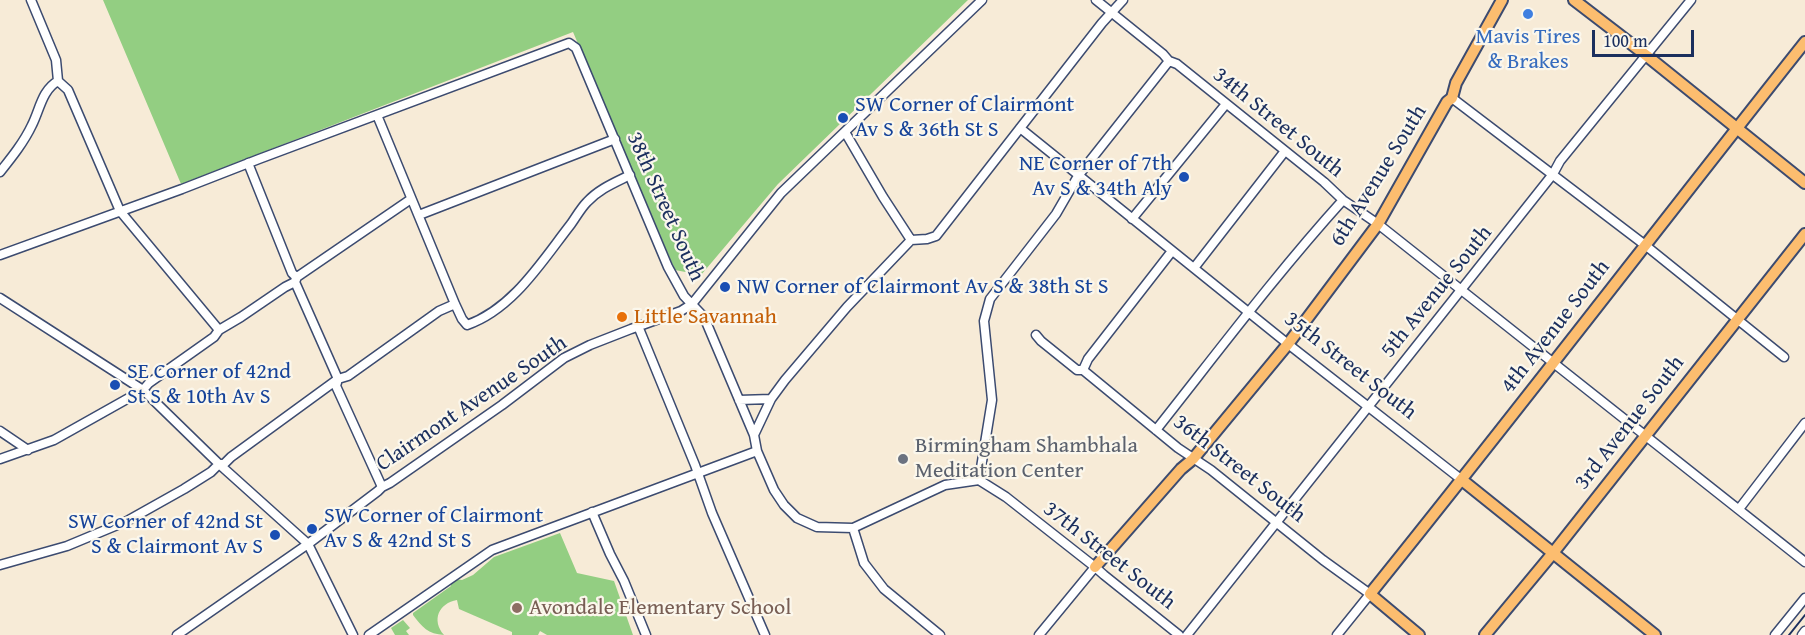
<!DOCTYPE html>
<style>
body{margin:0}
#map{position:relative;width:1805px;height:635px;overflow:hidden;background:#f7ebd7;font-family:"Gentium Book Plus",serif}
canvas{display:block}
.scale{position:absolute;left:1592px;top:30px;width:102px;height:27px;box-sizing:border-box;border:3px solid #1b2f5e;border-top:0;padding-left:8px;font-size:18px;line-height:21px;white-space:nowrap;color:#1b2f5e;-webkit-text-stroke:4px #fbf7ec;paint-order:stroke}
</style>
<div id="map">
<canvas width="1805" height="635"></canvas>
<div class="scale">100 m</div>
</div>
<script>
const ctx = document.querySelector('canvas').getContext('2d');
ctx.lineJoin = 'round';
function fillPath(path, color) { ctx.fillStyle = color; ctx.fill(path, 'evenodd'); }
function stroke(path, color, width, dash) { ctx.strokeStyle = color; ctx.lineWidth = width; ctx.lineCap = dash ? 'butt' : 'round'; ctx.setLineDash(dash || []); ctx.stroke(path); }
function write(font, color, halo, rows, align = 'center') {
  ctx.font = font + ' "Gentium Book Plus",serif'; ctx.lineWidth = 4.5; ctx.setLineDash([]); ctx.textBaseline = 'middle'; ctx.strokeStyle = halo; ctx.fillStyle = color; for (const [text, x, y, turn = 0] of rows) {
    ctx.save(); ctx.translate(x, y); ctx.rotate((+turn || 0) * Math.PI / 180); ctx.textAlign = isNaN(turn) ? turn : align; if (halo) ctx.strokeText(text, 0, 0); ctx.fillText(text, 0, 0); ctx.restore();
  }
}
fillPath(new Path2D(`
 M103 0H968L778 184 701 275 675 270 573 32 181 184Z
 M560 533 577 573 614 581 633 635H547L540 631 538 635H512V632L459 609 457 600C439 603 431 620 444 635 428 634 422 627 413 615V613L451 586 450 582 455 579 462 580 473 575 494 557Z
 M403 620 410 628 406 631 409 635H395L391 628Z`), '#93ce82');
const minor = new Path2D(`
 M31 0 56 60 58 81 68 90 120 211 219 330
 M1096 0 1163 54 1169 61 1177 64 1324 182 1343 200 1378 224 1805 562
 M1452 98 1645 245 1784 357
 M377 115 455 304 462 319 467 325C513 309 542 261 571 224 576 217 581 208 587 202 599 189 614 183 630 175
 M1020 128 1288 344 1462 480
 M845 132 883 197 911 240
 M248 163 292 273 296 277 295 282 338 379 336 386 382 487
 M0 172C12 157 24 142 32 125 40 109 42 90 58 81
 M419 215 615 139
 M1132 219 1226 104
 M0 255 182 189 259 159 569 43 576 48 668 267 684 296 704 317 754 435 757 451 774 490 784 505 797 518 817 527 853 528 945 485 979 480 1006 497 1095 567 1104 575 1179 635
 M1194 268 1285 151
 M0 298 143 390 219 464 308 544 353 635
 M638 326 695 465 712 513 765 635
 M1036 335 1041 341 1077 370H1083L1178 448 1211 470 1323 560 1370 594 1337 635
 M1083 370 1088 359 1172 251
 M739 400 771 399
 M1156 430C1217 353 1277 273 1343 200
 M0 431 28 450
 M754 435 771 399 785 380 847 307 911 240 927 239 936 236 1102 23 1123 0
 M0 459 54 440 143 390 149 383 214 337 219 330 241 317 285 287 295 282 297 277 411 199
 M979 480 992 400 984 321 990 299 1056 214 1078 176 1169 61
 M1739 509 1805 423
 M592 512 610 554 624 581 646 635
 M853 528 864 563 884 589 940 635
 M0 565 67 546 127 521 184 489 211 472 219 464H224L231 457 338 379 348 376 439 311 455 304
 M177 635 308 544 378 491 382 487 390 483 502 405 564 358 590 345 631 329 681 311 692 304 781 193 982 0
 M369 635 492 550 757 451
 M1039 635 1095 567
 M1187 635 1553 174 1560 161 1691 0
 M1775 635 1805 598
 M1802 635 1805 631`);
const major = new Path2D(`
 M1574 0 1647 56 1805 183
 M1462 480 1655 635
 M1095 567 1181 469 1193 459 1288 344 1378 224 1447 102 1452 98 1456 83 1502 0
 M1419 635 1370 594C1517 412 1659 226 1805 42
 M1485 635 1553 553 1805 234`);
stroke(minor, '#3c4b70', 11);
stroke(major, '#3c4b70', 14);
stroke(minor, '#fff', 8);
stroke(major, '#fcbd6f', 10);
stroke(new Path2D(`
 M1789 635 1805 615`), '#1b2f5e', 2);
for (const [x, y, r, color] of [
 [1528,14,6,"#3f7fe0"],
 [843,118,6,"#1a4fb4"],
 [1184,177,6,"#1a4fb4"],
 [725,287,6,"#1a4fb4"],
 [622,317,6,"#e8710a"],
 [115,385,6,"#1a4fb4"],
 [903,459,6,"#6b7280"],
 [312,529,6,"#1a4fb4"],
 [275,535,6,"#1a4fb4"],
 [517,608,6,"#8d6e63"]
]) { const dot = new Path2D(); dot.arc(x, y, r, 0, 2 * Math.PI); ctx.fillStyle = color; ctx.fill(dot); stroke(dot, '#fbf7ec', 2); }
write('22px', '#366cbe', '#fbf7ec', [
 ["Mavis Tires",1528,37],
 ["& Brakes",1528,62]
]);
write('22px', '#164399', '#fbf7ec', [
 ["SW Corner of Clairmont",855,105],
 ["Av S & 36th St S",855,130],
 ["NE Corner of 7th",1172,164,"right"],
 ["Av S & 34th Aly",1172,189,"right"],
 ["NW Corner of Clairmont Av S & 38th St S",737,287],
 ["SE Corner of 42nd",127,372],
 ["St S & 10th Av S",127,397],
 ["SW Corner of Clairmont",324,516],
 ["Av S & 42nd St S",324,541],
 ["SW Corner of 42nd St",263,522,"right"],
 ["S & Clairmont Av S",263,547,"right"]
], 'left');
write('22px', '#1b2f5e', '#fbf7ec', [
 ["34th Street South",1278,123,39],
 ["6th Avenue South",1379,176,-58],
 ["38th Street South",665,207,66],
 ["5th Avenue South",1437,292,-51],
 ["4th Avenue South",1556,327,-52],
 ["35th Street South",1350,366,38],
 ["Clairmont Avenue South",472,404,-34],
 ["3rd Avenue South",1630,423,-52],
 ["36th Street South",1239,469,38],
 ["37th Street South",1109,556,38]
]);
write('22px', '#c56008', '#fbf7ec', [
 ["Little Savannah",634,317]
], 'left');
write('22px', '#5b616d', '#fbf7ec', [
 ["Birmingham Shambhala",915,446],
 ["Meditation Center",915,471]
], 'left');
write('22px', '#785e54', '#fbf7ec', [
 ["Avondale Elementary School",529,608]
], 'left');
</script>
